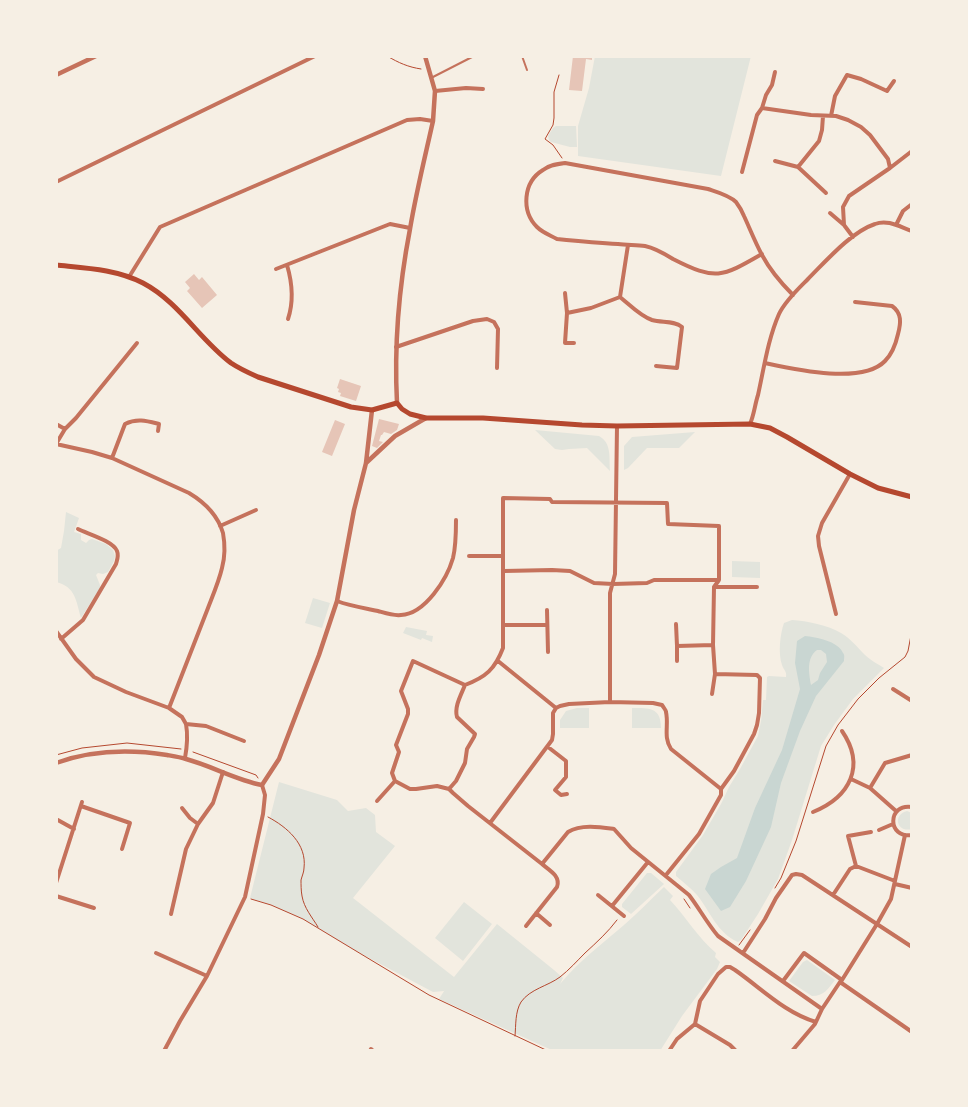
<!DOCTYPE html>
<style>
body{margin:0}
#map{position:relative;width:968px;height:1107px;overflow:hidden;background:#f6efe4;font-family:Quicksand,sans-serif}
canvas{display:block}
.frame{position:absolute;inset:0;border:58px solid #f6efe4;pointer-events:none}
</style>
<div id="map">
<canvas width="968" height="1107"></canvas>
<div class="frame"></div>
</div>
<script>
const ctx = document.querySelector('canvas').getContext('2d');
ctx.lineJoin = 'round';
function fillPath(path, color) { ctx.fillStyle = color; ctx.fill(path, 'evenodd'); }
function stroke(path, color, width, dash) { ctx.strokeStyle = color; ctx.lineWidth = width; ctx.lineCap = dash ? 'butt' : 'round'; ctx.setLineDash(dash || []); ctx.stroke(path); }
fillPath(new Path2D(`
 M595 56H751L721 176 578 156V126L589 88Z
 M556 126H576L577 147H570L551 142 549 140 548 136 553 128Z
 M535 430 599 436C612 443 609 458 610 471L587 448 569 449 562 450 555 449Z
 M695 432 679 448H647L628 468 624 470V446L632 437Z
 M66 512 79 518 74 532 81 534V540L86 543 89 540 92 539 106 544 113 550 115 556 114 561 108 572 103 574 98 573 96 575 100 585V588L81 618C76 601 76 587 56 582V551L61 548 64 531Z
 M732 561 760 562V578L732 577Z
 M313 598 330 603 322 628 305 623Z
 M792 620C807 621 828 625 841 633 851 639 857 647 865 655 870 660 878 664 884 668L853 699 834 725 821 746 792 840 778 879 758 914 741 940 738 942C717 933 710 911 697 895 691 888 683 882 676 876V872L703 835 721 804 729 787 740 769 758 736 761 721 763 700H766L767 677 769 676 786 677C787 671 784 671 782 665 778 654 780 634 784 623Z
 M406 627 427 631 426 635 433 636 432 642 422 638 421 640 403 633Z
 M577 708H589V728H560V720L566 711Z
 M632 708C649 708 661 707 661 728H632Z
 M279 782 337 800 348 811 366 808 375 815 376 832 395 846 353 898 454 977 497 924 554 970 563 978 560 984C579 961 602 944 624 925 638 913 650 900 664 887L673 896 670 900C686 917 698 938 716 953L715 957 720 962 717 969 682 1016 660 1051H554L439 999 446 988 444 991 433 992 354 950 303 919 271 905 250 898Z
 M907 811 912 813V829C897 833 892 815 907 811Z
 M647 873H651L664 884 631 914 622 907V904Z
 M464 902 492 924 463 961 435 938Z
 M807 960 835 980C828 989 824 996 812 996L789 981 803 962Z`), '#e2e4dc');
fillPath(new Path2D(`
 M805 636C816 637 838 641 843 653 845 655 844 658 844 661L816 696 800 731 781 783 771 827 746 881 730 907 721 911 705 889 711 874 721 867 737 858 755 808 782 750 800 689 795 663 797 641ZM817 650H821L826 654 827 662 820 673 818 680 811 685C809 673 806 658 817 650Z`), '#c9d6d2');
fillPath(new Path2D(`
 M573 56H592V60L586 59 582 91 569 90Z
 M194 274 199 280 202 277 217 295 202 308 187 291 190 288 185 282Z
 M340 379 361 386 356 401 340 396 341 393 338 392 339 389 337 388Z
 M379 419 399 424 397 430 391 434 384 432 382 435H381L379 441 383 442 377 448 372 446Z
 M335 420 345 424 332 456 322 452Z`), '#e6c5b7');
stroke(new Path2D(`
 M387 56C399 63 408 67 421 69
 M559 75 554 92V118L553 125 545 139 553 145 562 158
 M193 752 256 775 258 778
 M56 755 82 748 127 743 181 749
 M268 817C287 827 307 844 304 868 304 872 302 876 301 880 301 884 301 891 302 896 304 908 312 917 318 927
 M775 888 781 878 796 841 826 746 838 725 858 699 879 678 905 657 908 651 912 630
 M251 899 271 905 303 919 429 995 548 1051
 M684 899 690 908
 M739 945 750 930
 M515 1036C516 1025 515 1012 521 1002 530 989 548 986 560 977 569 970 577 961 585 953 597 942 608 932 617 920`), '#b5482f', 1);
stroke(new Path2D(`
 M522 56 527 70
 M431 78 474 56`), '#c5725c', 2);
stroke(new Path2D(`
 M435 91 466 88 483 89
 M762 108 811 115 836 116 848 120 861 127 870 135 888 159 890 168 849 196 843 207 844 225
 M823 116 822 130 819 141 798 167 826 193
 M831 116 835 96 847 75 861 79 887 91 894 81
 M775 161 798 167
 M890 168 912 151
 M742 172 757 115 762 108 766 95 772 85 775 72
 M56 182 315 56
 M830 213 844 225 853 237
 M896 225 903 211 912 204
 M762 254C722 277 716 281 673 259 665 254 655 248 645 246 637 245 627 245 618 244 598 243 577 241 557 239 550 235 543 233 537 227 521 211 523 182 543 170 549 165 557 164 565 163L708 189C717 192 729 195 736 202 739 206 742 211 744 216 750 229 755 242 762 255 770 270 781 283 793 295
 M287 265C292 282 294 301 288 319
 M276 269 390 224 410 228
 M129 277 160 227 407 120 420 119 433 121
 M565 293 567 313 565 343H574
 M620 297C630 305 640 316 652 320 662 323 674 320 682 327L677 368 656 366
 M567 313 591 308 620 297 628 245
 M396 347 473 321 487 319 494 322 498 329 497 368
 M765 363C793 369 862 385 885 361 892 354 896 343 898 334 901 323 902 313 892 306L855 302
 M56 424 65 429
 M750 424C754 415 755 404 758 395 764 368 768 339 779 314 785 301 798 289 808 279 826 261 851 232 875 224 888 219 900 227 912 231
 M56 444 92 452 112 458 189 493C204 502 218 516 223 533 225 544 225 557 222 568 219 581 213 595 208 608 195 641 182 675 169 708
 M56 444 65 429 76 418 137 343
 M112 458 125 424C137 418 147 421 159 424L158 431
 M220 526 256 510
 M469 556H503V498L550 499 552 502 667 503 668 524 719 526V580
 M504 571 552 570 570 571 594 583 613 584 647 583 654 580H719
 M714 587H757
 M337 601C350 606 364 608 378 611 385 613 393 616 401 615 425 614 447 579 453 558 456 546 456 533 456 520
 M547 610 548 652
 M836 614 819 546 818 536 822 523 850 474
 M676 624 677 646
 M504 625H547
 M56 631 76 659 94 677 126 692 169 708 182 717 186 724 206 726 244 741
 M61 639 83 620 116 564C117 560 119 556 117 551 113 541 88 534 78 529
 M498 661 556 708
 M677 661V646L713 645
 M465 685C461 695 454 707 457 717L475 734 474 737 467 749 465 763 456 781 449 789 437 786 416 789H410L395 781 392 773 399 752 396 745 408 714V709L401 691 413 661 465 685C486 677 495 669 503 648V556
 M893 689 912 701
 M712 694 715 674 713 645 714 587 719 580
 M610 702V593L615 574 617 426
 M548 747 566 761V777L555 790 561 795 567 794
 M185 758C187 747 188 735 186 724
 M851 779 870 788 896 811
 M870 788 885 763 912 755
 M449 789 453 793 468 806 542 864 568 832C581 824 600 827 614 829L631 848 689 895C699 908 707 923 718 936L822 1009
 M377 801 395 781
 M81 806 130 823 122 849
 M912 807C887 803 887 839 912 835
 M182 808 190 818 198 824
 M813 812C850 797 866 766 842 731
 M56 819 74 829
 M490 823 552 740 553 734V713L556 708 560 706 569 704 610 702 653 703 662 705C663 707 666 710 666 712 669 725 663 737 671 749L721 789
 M879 830 893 824
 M871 832 848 836 856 866 895 881
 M666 875 699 834 721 795V789L734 771 754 734 757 725 759 713 760 678 757 675 715 674
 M56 883 82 802
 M895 884 912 888
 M598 895 624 916
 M833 895 850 869 856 866
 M56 896 94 908
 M612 906 648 862
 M536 913 550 925
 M171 914 186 849 198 824 213 803 223 772
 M526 926 557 887C561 876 549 870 542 864
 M156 953 207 976
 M743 953 765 919 776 898 792 875 796 874 802 875 912 947
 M842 980 877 924 891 899 905 835
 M783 981 804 953 842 980 840 982 912 1032
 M695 1024 730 1045 736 1051
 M164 1051 180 1021 207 976 245 897 263 814 265 795 262 785
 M370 1051 371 1049 373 1051
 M669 1051 677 1039 695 1024 700 1001 718 974 726 967H730L735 970C761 988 785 1013 816 1022
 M792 1051 815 1024 822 1009 840 982`), '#c5725c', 4);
stroke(new Path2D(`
 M56 75 96 56
 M397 403C394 345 399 286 410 229 416 193 425 157 433 121L435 91 425 56
 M366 463 395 436 426 418
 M56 763C92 750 129 749 167 755 173 756 180 757 186 759 212 766 236 780 262 785L279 759 319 655 337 601 354 510 366 463 372 410`), '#c5725c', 4.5);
stroke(new Path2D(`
 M56 265C85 268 116 269 143 283 179 302 199 339 231 363 240 369 249 373 258 377L351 407 372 410 397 403 402 409 410 414 426 418H483L582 425 617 426 750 424 770 428 787 437 850 474 878 488 912 497`), '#b5482f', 5);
</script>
